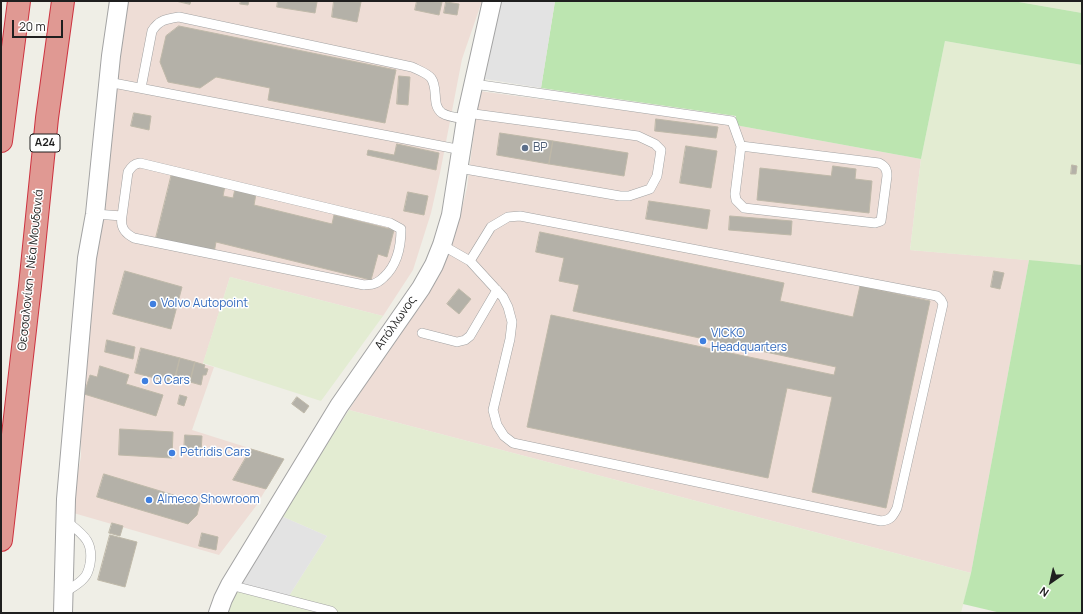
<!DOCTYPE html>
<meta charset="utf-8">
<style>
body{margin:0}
#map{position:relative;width:1083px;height:614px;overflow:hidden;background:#efeee6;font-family:Manrope,sans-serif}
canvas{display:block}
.frame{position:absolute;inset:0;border:2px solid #1f1f1f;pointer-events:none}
.north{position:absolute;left:1031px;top:562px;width:40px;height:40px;-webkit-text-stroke:3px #fff;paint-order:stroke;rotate:214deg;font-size:11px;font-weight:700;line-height:16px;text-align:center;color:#1f1f1f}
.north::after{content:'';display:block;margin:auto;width:14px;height:18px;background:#1f1f1f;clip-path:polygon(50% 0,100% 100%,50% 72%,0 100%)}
.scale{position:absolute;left:12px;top:20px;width:51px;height:18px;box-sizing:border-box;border:2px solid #1f1f1f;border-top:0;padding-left:5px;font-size:12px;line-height:14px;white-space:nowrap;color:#1f1f1f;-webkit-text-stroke:3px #fff;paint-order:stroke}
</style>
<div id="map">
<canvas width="1083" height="614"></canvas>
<div class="frame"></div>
<div class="north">N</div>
<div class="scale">20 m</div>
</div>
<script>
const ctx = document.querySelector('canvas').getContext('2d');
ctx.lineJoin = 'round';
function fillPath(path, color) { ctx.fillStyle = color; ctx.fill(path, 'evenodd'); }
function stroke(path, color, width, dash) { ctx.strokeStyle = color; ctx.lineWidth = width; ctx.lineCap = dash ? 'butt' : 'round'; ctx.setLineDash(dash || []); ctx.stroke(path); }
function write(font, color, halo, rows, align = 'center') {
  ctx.font = font + ' Manrope,sans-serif'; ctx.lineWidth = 3; ctx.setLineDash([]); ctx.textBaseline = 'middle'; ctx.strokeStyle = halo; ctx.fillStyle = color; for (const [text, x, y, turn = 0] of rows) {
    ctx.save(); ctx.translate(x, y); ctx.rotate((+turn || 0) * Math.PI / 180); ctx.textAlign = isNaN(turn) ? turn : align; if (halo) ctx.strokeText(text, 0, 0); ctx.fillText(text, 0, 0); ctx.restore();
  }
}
fillPath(new Path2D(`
 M128 1H482L462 59 440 173 431 213 413 270 383 316 230 277 203 364 214 367 192 430 284 459 256 506 219 555 70 512 81 457V395L108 82Z
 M479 91 735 125 921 159 910 250 1029 260 971 573 349 410 437 273 454 239 467 188Z`), '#eeddd6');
fillPath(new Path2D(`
 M1013 1H1082V13Z
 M945 41 1082 65V265L910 250 921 159Z
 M230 277 383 316 321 401 203 363Z
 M349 410 971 573 961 613H337L335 609 289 596 327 536 281 516Z
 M235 590 318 613H226Z`), '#e3ecd2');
fillPath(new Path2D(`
 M555 1H1013L1082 13V65L945 41 921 159 735 125 736 116 541 88Z
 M1029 260 1082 265V613H1001L963 604 971 573Z`), '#bce5b0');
fillPath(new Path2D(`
 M501 1H555L541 88 485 79Z
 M281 516 327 536 289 596 238 583Z`), '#e3e3e3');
const building = new Path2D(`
 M176 1H191L190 4Z
 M241 1H249L248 5 240 4Z
 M278 1 317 2 315 13 277 7Z
 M334 1 361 2 357 22 332 17Z
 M417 1 442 2 439 15 415 10Z
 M446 2 459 4 457 15 444 13Z
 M179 26 396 70 385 123 268 100 270 88 216 77 200 88 168 82 160 62 166 36Z
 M399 76 410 77 408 105 397 104Z
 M134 113 151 116 149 130 131 126Z
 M656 119 718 127 716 138 655 131Z
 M500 133 553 141 549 164 497 155Z
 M553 141 628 153 624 176 549 164Z
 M397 144 439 153 436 170 367 155 368 150 394 155Z
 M686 146 717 151 711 188 680 183Z
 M1072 165 1077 166 1076 174H1071Z
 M833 166 856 169 855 179 872 181 869 213 757 200 760 168 831 176Z
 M172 173 225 186 223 196 233 198 235 189 256 194 254 205 332 224 334 215 394 230 387 257 378 254 371 280 216 242 214 253 156 238Z
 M408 192 428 196 424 215 404 211Z
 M649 201 710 210 707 229 646 219Z
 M730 216 792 221 791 235 729 230Z
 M540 232 784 283 780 301 853 317 860 286 930 301 886 508 812 492 832 397 787 388 768 478 527 427 551 315 834 375 836 367 573 311 579 285 559 281 564 258 536 252Z
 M125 271 182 287 171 329 113 314Z
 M994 271 1004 273 1000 289 991 287Z
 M459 289 471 299 459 314 447 304Z
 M107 340 135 347 133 359 105 352Z
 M141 348 180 358 174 383 135 373Z
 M180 358 195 362 190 382 175 378Z
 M195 362 205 365 204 368 208 369 206 375H203L201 385 190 382Z
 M100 366 129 375 126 384 163 395 156 416 84 394 90 375 97 377Z
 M180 395 187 397 184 406 178 404Z
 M297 397 309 406 304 413 292 404Z
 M120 429 173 432 172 458 119 455Z
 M185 435 202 436 201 453 184 452Z
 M251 449 284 459 266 489 233 480Z
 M104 474 200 503 197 515 188 524 97 497Z
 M112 523 123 526 120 536 109 533Z
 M202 533 218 537 216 550 199 546Z
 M110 535 137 542 125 587 98 580Z`);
fillPath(building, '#b4b1a8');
stroke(building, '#bfb9a9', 1);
const lane = new Path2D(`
 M108 82 462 150
 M474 84 732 121 741 146 735 194 736 200 744 208 875 223 881 221 887 176C887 169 885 166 879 163L741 146
 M141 88 152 31C159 20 166 19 179 17L412 67C418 70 427 73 431 78 439 89 431 105 442 113 448 117 459 118 466 119
 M459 168 620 196H629L650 189 657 176 661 150 655 144 638 136 467 113
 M95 214 122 216C120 227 124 233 134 238L364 285C367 284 371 285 373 284 377 283 381 280 384 277 397 265 401 247 401 229L390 223 140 163C134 164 132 166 128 172L122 216
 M442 245 470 261 503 297 508 307 512 322 510 339 493 410 497 425 504 436 513 443 881 521C891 520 893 516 897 508L943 304 941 300 937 296 520 216 508 217 491 227 470 261
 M422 333 457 342 465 340 470 336 497 290
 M230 585 331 611 333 613
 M64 593C71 588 79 584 84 578 88 574 89 569 90 564 94 540 82 534 65 520`);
const street = new Path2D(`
 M63 613 66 499 87 258 95 214 111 56 119 1
 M218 613 223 599 230 585 339 406 421 288 434 265 442 245 451 215 467 113 492 1`);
const highway = new Path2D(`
 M1 141 19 1
 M1 540 30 286 47 118 63 1`);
stroke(lane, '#a3a3a3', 10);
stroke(street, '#a3a3a3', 20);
stroke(highway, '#cd323f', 24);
stroke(lane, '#fff', 9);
stroke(street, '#fff', 18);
stroke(highway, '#e09993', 22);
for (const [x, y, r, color] of [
 [525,148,4,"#5c6f8a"],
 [153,304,4,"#3f7fe0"],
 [703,341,4,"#3f7fe0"],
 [145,381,4,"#3f7fe0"],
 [172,453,4,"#3f7fe0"],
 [149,500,4,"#3f7fe0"]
]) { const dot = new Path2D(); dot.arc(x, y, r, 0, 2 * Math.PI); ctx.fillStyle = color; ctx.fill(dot); stroke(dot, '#fff', 1.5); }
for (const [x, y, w] of [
 [45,143,30]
]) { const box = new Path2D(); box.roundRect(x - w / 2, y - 9, w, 18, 3); ctx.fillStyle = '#fff'; ctx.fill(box); stroke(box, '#1f1f1f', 1); }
write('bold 11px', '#1f1f1f', null, [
 ["Α24",45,143]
]);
write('12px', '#4e5e75', '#fff', [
 ["BP",533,148]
], 'left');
write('12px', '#1f1f1f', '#fff', [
 ["Θεσσαλονίκη - Νέα Μουδανιά",31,270,-84],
 ["Απόλλωνος",396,323,-55]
]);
write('12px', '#366cbe', '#fff', [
 ["Volvo Autopoint",161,304],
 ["VICKO",711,334],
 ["Headquarters",711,348],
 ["Q Cars",153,381],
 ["Petridis Cars",180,453],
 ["Almeco Showroom",157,500]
], 'left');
</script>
